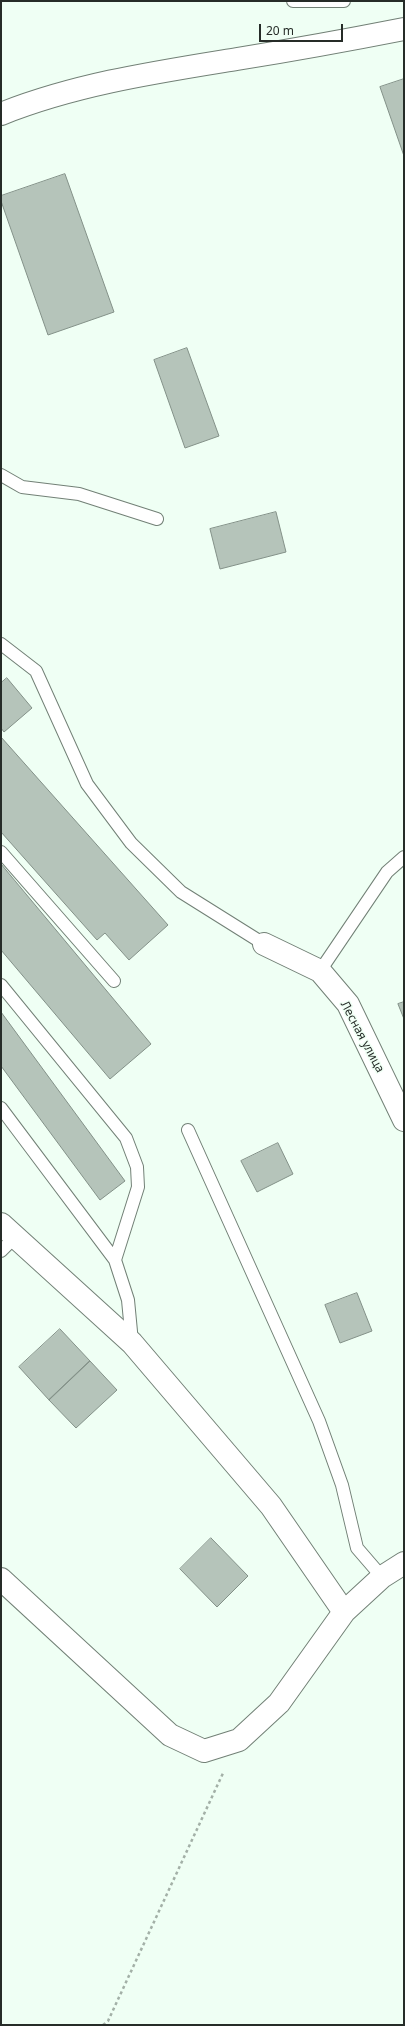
<!DOCTYPE html>
<meta charset="utf-8">
<style>
body{margin:0}
#map{position:relative;width:405px;height:2026px;overflow:hidden;background:#effff4;font-family:"Noto Sans",sans-serif}
canvas{display:block}
.frame{position:absolute;inset:0;border:2px solid #262c28;pointer-events:none}
.scale{position:absolute;left:259px;top:24px;width:84px;height:18px;box-sizing:border-box;border:2px solid #262c28;border-top:0;padding-left:5px;font-size:12px;line-height:14px;white-space:nowrap;color:#262c28;-webkit-text-stroke:3px #effff4;paint-order:stroke}
</style>
<div id="map">
<canvas width="405" height="2026"></canvas>
<div class="frame"></div>
<div class="scale">20 m</div>
</div>
<script>
const ctx = document.querySelector('canvas').getContext('2d');
ctx.lineJoin = 'round';
function fillPath(path, color) { ctx.fillStyle = color; ctx.fill(path, 'evenodd'); }
function stroke(path, color, width, dash) { ctx.strokeStyle = color; ctx.lineWidth = width; ctx.lineCap = dash ? 'butt' : 'round'; ctx.setLineDash(dash || []); ctx.stroke(path); }
function write(font, color, halo, rows, align = 'center') {
  ctx.font = font + ' "Noto Sans",sans-serif'; ctx.lineWidth = 3; ctx.setLineDash([]); ctx.textBaseline = 'middle'; ctx.strokeStyle = halo; ctx.fillStyle = color; for (const [text, x, y, turn = 0] of rows) {
    ctx.save(); ctx.translate(x, y); ctx.rotate((+turn || 0) * Math.PI / 180); ctx.textAlign = isNaN(turn) ? turn : align; if (halo) ctx.strokeText(text, 0, 0); ctx.fillText(text, 0, 0); ctx.restore();
  }
}
const building = new Path2D(`
 M404 79V156L380 87Z
 M65 174 114 312 48 335 1 201V196Z
 M187 348 219 436 185 448 154 360Z
 M276 512 286 552 220 569 210 529Z
 M7 678 32 708 4 732 1 728V683Z
 M1 737 168 925 129 960 105 933 97 940 1 832Z
 M1 864 151 1044 110 1079 1 950Z
 M404 1002V1019L398 1004Z
 M1 1012 125 1181 100 1200 1 1066Z
 M278 1143 293 1174 257 1192 241 1161Z
 M357 1293 372 1331 340 1343 325 1305Z
 M60 1329 90 1361 49 1400 19 1367Z
 M90 1361 117 1390 76 1428 49 1400Z
 M211 1538 248 1576 217 1607 180 1569Z`);
fillPath(building, '#b5c4ba');
stroke(building, '#839188', 1);
const lane = new Path2D(`
 M293 1H344
 M1 475 22 487 79 494 157 519
 M1 644 36 671 87 784 131 843 181 892 264 944
 M1 852 114 981
 M320 971 387 872 404 857
 M1 985 126 1138 137 1167 138 1187 115 1260
 M1 1108 115 1260 128 1300 132 1342
 M188 1130 319 1421 342 1485 357 1548 382 1577
 M1 1251 15 1237`);
const street = new Path2D(`
 M1 114C76 84 157 72 237 59 293 50 348 40 404 29
 M264 944 320 971 348 1004 404 1120
 M1 1224 132 1343 271 1506 344 1612
 M1 1579 170 1735 204 1751 239 1740 279 1703 344 1612 382 1577 404 1563`);
stroke(lane, '#728076', 14);
stroke(street, '#728076', 24);
stroke(new Path2D(`
 M103 2025 108 2021 224 1771`), '#a3b0a7', 2.5, [3, 3]);
stroke(lane, '#fff', 12);
stroke(street, '#fff', 22);
write('12px', '#262c28', '#effff4', [
 ["Лесная улица",362,1037,62]
]);
</script>
